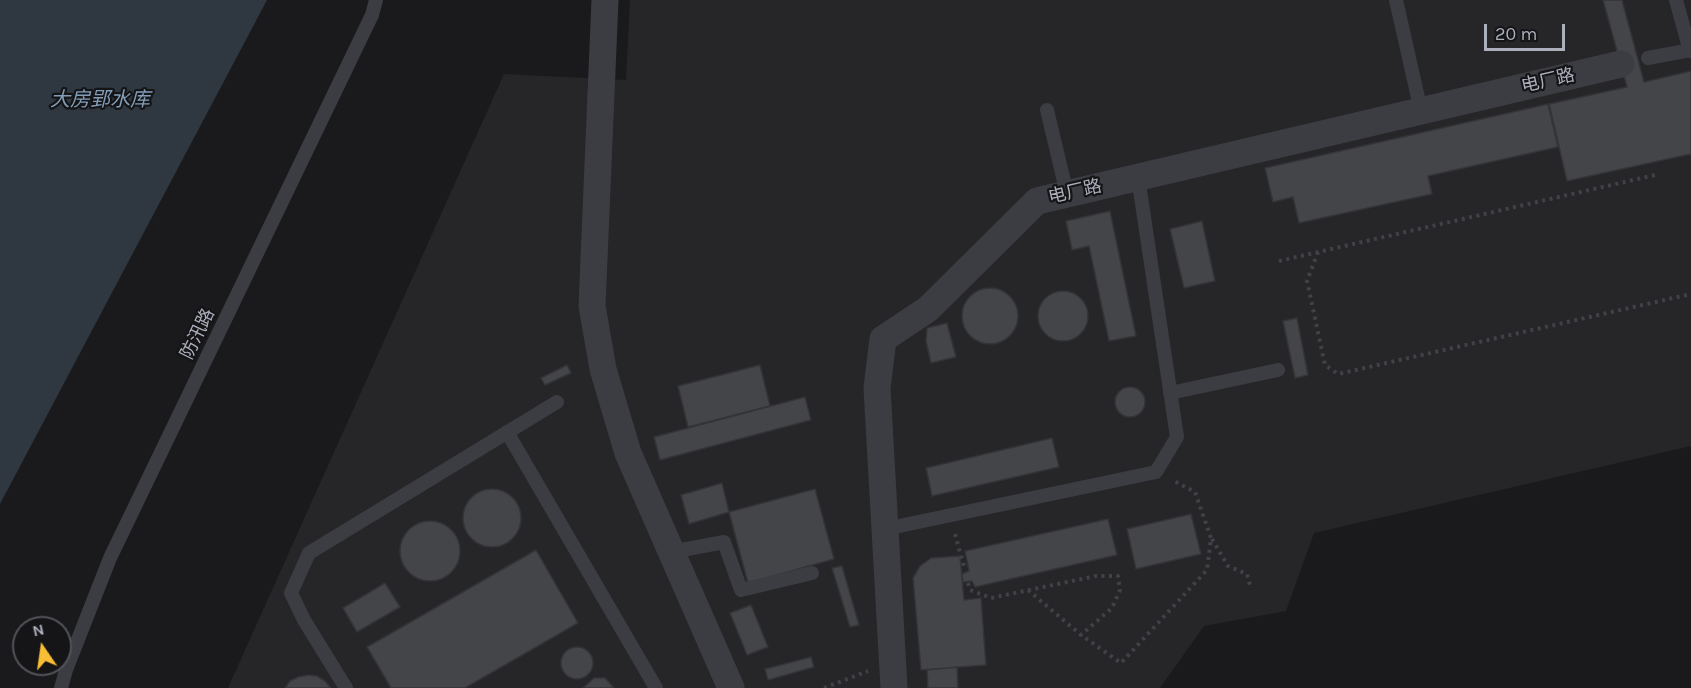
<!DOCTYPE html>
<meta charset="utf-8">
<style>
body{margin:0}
#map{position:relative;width:1691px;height:688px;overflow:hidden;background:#1a1a1c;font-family:Karla,sans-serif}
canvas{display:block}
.north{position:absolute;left:12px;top:616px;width:60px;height:60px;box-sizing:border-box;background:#151517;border:2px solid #515359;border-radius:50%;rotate:347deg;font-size:16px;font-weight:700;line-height:24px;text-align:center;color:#acb0bc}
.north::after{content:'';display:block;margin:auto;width:21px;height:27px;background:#f9be35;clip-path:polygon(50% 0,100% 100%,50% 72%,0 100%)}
.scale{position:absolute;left:1484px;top:24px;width:81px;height:27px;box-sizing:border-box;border:3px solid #acb0bc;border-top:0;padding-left:8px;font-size:18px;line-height:21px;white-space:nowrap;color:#acb0bc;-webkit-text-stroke:4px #151517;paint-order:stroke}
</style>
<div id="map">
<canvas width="1691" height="688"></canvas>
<div class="north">N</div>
<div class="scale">20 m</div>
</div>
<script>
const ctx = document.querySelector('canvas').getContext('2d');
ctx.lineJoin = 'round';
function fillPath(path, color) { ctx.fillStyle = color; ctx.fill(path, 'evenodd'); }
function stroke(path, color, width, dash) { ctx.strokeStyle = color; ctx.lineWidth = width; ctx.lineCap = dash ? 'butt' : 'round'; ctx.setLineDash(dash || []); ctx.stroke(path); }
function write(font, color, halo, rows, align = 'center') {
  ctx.font = font + ' Karla,"Noto Sans SC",sans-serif'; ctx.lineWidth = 4.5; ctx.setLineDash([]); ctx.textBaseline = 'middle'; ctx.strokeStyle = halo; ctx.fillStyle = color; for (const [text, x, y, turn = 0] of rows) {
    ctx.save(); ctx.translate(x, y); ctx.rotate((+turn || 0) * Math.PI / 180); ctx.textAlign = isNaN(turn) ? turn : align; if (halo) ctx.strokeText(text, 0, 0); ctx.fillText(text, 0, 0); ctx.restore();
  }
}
fillPath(new Path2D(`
 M630 0H1691V446L1314 533 1286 611 1204 626 1160 688H228L504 74 626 80Z`), '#262629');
fillPath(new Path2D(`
 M0 0H267L0 504Z`), '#2f3841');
const building = new Path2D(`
 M1603 0H1622L1644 82 1691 71V154L1567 181 1549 104 1627 87Z
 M1548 104 1558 147 1428 176 1432 194 1299 223 1293 197 1273 202 1265 168Z
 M1110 211 1136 336 1109 341 1089 246 1072 250 1066 221Z
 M1202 221 1215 281 1184 288 1170 229Z
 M962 316a28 28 0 1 1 56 0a28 28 0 1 1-56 0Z
 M1038 316a25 25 0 1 1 50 0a25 25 0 1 1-50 0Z
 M1297 318 1308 375 1295 378 1283 321Z
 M947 323 956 357 931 363 926 341 927 328Z
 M567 365 571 373 545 385 541 378Z
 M760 365 770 406 688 427 678 386Z
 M1115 402a15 15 0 1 1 30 0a15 15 0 1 1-30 0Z
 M805 397 811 420 660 460 654 437Z
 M1052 438 1059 467 932 496 926 468Z
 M722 483 729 512 689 524 681 495Z
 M463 518a29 29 0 1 1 58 0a29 29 0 1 1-58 0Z
 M815 489 834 559 748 583 729 512Z
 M1191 514 1201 554 1136 569 1127 529Z
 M1108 519 1117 555 975 587 972 581 963 582 962 574 969 571 965 551Z
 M400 551a30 30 0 1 1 60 0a30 30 0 1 1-60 0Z
 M536 550 578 623 465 688H391L367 647Z
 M960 556 964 600 981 598 986 665 921 670 913 578 920 566 931 558Z
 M842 566 859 625 850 627 832 568Z
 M385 583 400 607 357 632 343 608Z
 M751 605 768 647 747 655 730 613Z
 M561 663a16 16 0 1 1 32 0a16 16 0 1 1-32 0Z
 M811 657 814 667 768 680 765 669Z
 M957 667 958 688H928L927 670Z
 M308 675 317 676 325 681 331 688H285L290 681 298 677Z
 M594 678H605L614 688H583Z`);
fillPath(building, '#444549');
stroke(building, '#343438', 1.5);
stroke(new Path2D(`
 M1318 252 1307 281 1325 365 1338 374 1691 294
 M1279 261 1655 175
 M955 534 965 570
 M1212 539 1228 566 1247 574 1251 589
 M968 583 970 590 991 598 1096 576H1118L1120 590 1112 608 1081 635
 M1028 590 1081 635 1121 663 1207 570 1211 538 1195 492 1174 481
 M824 688 868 671`), '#404248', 4, [3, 4.5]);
stroke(new Path2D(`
 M1396 0 1421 111
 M1676 0 1690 51
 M1648 58 1691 50
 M1047 110 1067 194
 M1170 393 1278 370
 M507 432 656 688
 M885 529 1156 472 1177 437 1138 177
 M671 552 724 542 741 590 812 573
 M61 688 66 670 110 558 372 15 376 0
 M346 688 304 620 291 593 309 553 557 402`), '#3c3d43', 14);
stroke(new Path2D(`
 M605 0 592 306 603 369 628 453 731 688
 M894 688 877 388 883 339 928 309 1037 201 1621 64`), '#3c3d43', 27);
write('18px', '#acb0bc', '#151517', [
 ["电厂路",1548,81,-13],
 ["电厂路",1075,192,-13],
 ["防汛路",198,334,-64]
]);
write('italic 20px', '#829db8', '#151517', [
 ["大房郢水库",100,100]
]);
</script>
